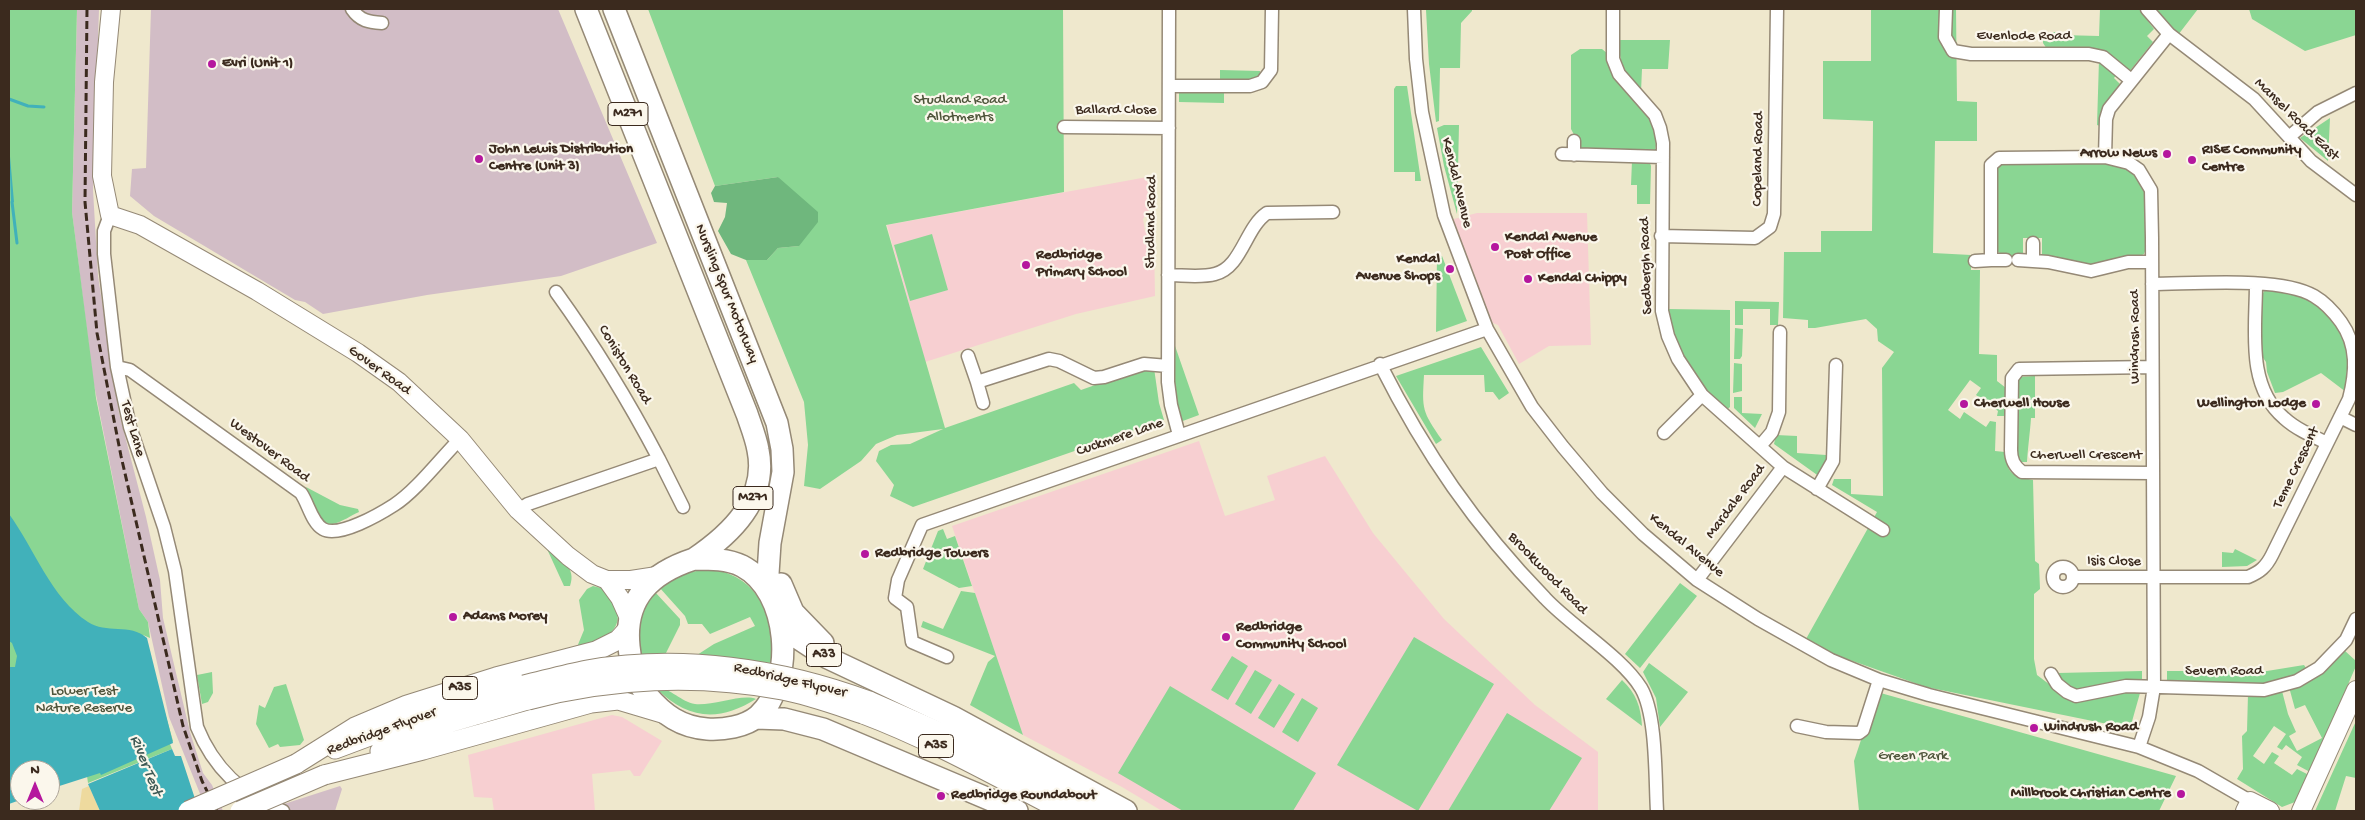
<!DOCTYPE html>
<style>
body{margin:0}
#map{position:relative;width:2365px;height:820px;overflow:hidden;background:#efe8cd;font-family:"Gochi Hand",sans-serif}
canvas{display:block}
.frame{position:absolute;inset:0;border:10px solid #3b2a1e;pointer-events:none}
.north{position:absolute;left:10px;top:760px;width:50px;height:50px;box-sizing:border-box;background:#fbf7ec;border:1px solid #aea59a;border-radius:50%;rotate:0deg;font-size:14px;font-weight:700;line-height:20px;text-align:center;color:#3b2a1e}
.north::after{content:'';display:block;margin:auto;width:18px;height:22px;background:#b5179e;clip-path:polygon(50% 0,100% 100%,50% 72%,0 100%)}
</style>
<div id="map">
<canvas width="2365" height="820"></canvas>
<div class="frame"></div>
<div class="north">N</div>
</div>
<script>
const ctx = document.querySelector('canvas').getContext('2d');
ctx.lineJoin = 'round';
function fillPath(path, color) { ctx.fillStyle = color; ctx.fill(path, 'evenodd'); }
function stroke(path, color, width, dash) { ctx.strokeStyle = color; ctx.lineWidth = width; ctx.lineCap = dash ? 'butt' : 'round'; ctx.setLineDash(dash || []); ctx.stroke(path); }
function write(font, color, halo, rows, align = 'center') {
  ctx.font = font + ' "Gochi Hand",sans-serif'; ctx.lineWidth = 4.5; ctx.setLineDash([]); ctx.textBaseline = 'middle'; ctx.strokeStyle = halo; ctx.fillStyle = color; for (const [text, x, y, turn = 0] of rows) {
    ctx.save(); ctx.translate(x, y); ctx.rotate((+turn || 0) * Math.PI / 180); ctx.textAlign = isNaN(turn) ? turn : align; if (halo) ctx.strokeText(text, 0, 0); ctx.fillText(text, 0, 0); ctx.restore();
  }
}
fillPath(new Path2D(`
 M1147 177 1151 207 1143 219 1145 231 1154 241 1155 296 1076 314 925 362 887 225Z
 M1477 213H1587L1591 345 1549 346 1519 364 1498 325 1493 323 1450 220Z
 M1199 441 1225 516 1275 500 1267 476 1325 456 1373 533 1444 619 1535 705 1598 752V811H1162L1122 787 1023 735 952 526Z
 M612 715 622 717 662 741 640 776H634L630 770 592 774 595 811H494L492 798 474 797 468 755Z`), '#f7cfd1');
fillPath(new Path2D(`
 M77 9H99L93 190 98 276 119 413 146 517 160 580 163 618 190 732 203 773 212 785 223 811H207L169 717 148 622 139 609 93 380 72 212Z
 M151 9H558L657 243 561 276 427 295 323 314 305 302 295 300 154 216 130 196 132 169 146 168Z
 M340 786 342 789 335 811H270L284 804Z`), '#d2bdc6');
fillPath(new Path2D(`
 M9 9H77L72 212 96 398 139 609 148 622 150 638 143 635 173 741 170 744 172 749 88 783 87 776 50 770H20L9 804Z
 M648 9H1063L1064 192 886 225 945 428 1074 383 1081 390 1149 366 1154 368 1159 403 1164 420 913 507 890 496 894 485 876 461 879 451 891 445 910 444 943 429 897 435 876 444 861 461 820 489 804 486 808 445 804 402 746 260H767L778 248 799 246 778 177 715 186Z
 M1467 9H1472V11L1461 23 1460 68H1440L1439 121 1436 122 1429 64 1426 10Z
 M1871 9H1956L1957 101 1977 102V141H1935L1933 253 1971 255V270H1980L1979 354 1997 355V381L2006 388V416H1997L1998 411 1976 395 1981 388 1970 380 1948 410 1960 419 1964 412 1986 427 1990 421 1996 422 1995 451 2005 452C2007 474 2012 476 2033 480L2035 561 2039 564 2040 589 2034 594V659L2037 675 2066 697 2121 691 2140 693 2131 725 2127 728 1926 687 1830 653 1806 639 1877 512 1832 485 1834 479H1851V494L1883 496 1882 368 1894 352 1878 341 1877 329 1866 319 1815 328H1808V320L1783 318 1784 252H1821V231H1872L1873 121 1823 119V61H1871Z
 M2100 9H2139L2154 29 2147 36 2153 42 2129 72 2108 53 2100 50 2047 49 2043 43V32H2057L2061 35 2099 36Z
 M2154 9H2198L2178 35Z
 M2249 9H2356V35L2305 51 2252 19Z
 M1619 40H1670L1668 69H1642L1641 92C1625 73 1619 65 1619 40Z
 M1580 49H1602L1608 54C1627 81 1663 117 1655 152L1586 151 1581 148 1571 129V55Z
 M2099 60 2117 74 2114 78 2121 85 2100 126 2097 125Z
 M1220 70 1260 71 1261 78 1257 81 1220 82Z
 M1396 86H1407L1421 181H1415V172H1394V89Z
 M1224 91V103L1179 102V92Z
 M2330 118 2328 161 2300 138Z
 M1444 125H1459L1457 214 1444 166 1437 128Z
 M1632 161 1650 163 1651 166 1650 204H1637V185H1631Z
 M2104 161 2132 171 2148 192 2147 246 2144 254 2138 257 2091 267 2042 258V238H2023V256H2004L1997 251V168L2001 163Z
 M932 234 948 290 910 301 894 245Z
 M1437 256H1442L1467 321 1436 332Z
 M2266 289 2289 290 2320 305 2341 329 2350 356 2346 392 2321 373 2283 392 2275 393 2267 372 2266 362 2261 355 2260 297Z
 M1735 301 1779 302 1778 325H1770V309H1743V325H1735Z
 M1668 309 1730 310V407L1726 411 1704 390 1677 351 1667 314Z
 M1735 328 1743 329 1742 356 1740 359H1734Z
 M1172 343H1174L1199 415 1180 422 1176 404Z
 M1481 347 1509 393 1499 400 1493 392H1485L1484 375H1424C1422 410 1422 411 1442 440L1436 444 1396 376Z
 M1734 363 1742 364V391L1733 393Z
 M2035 376V418H2031C2030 433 2028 446 2027 462H2018L2017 377Z
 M1734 397H1742V413L1762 414 1755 428 1734 408Z
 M1776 435 1797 436V453L1826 455 1827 467 1820 477 1774 444Z
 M306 487 340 505 358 509 359 512C352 515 342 522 333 524 319 527 311 496 306 487Z
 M943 529 947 539 955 536 972 586 959 588 923 569 938 531Z
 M547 549C560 559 577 567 570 586H564Z
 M2235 549 2257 560 2247 566 2222 567V552L2233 553Z
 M712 569C761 578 774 617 771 663L697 655 714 644 755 626 750 617 710 634 702 624H688L685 616 659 587C673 574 693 571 712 569Z
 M1680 583 1697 596 1640 668 1625 654Z
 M593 586 605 589C608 595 616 603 617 610 623 635 595 643 577 647L584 630 579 600 587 589Z
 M961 591 975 593 1023 735 970 705 988 662 995 656 921 627 923 621 943 629Z
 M655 592 680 619V625L666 653 639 655C635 628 636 613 655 592Z
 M1414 637 1494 684 1418 811 1337 765Z
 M2344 650 2356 661V666L2310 772 2297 765 2302 757 2286 745 2282 750 2277 747 2286 734 2274 726 2253 756 2264 764 2272 752 2279 756 2274 763 2292 775 2297 769 2309 775 2295 802 2282 807 2237 779 2243 769 2242 736 2247 731 2248 694 2282 691 2288 714 2296 732 2289 736 2297 751 2322 738 2305 705 2295 709 2289 687Z
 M1232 656 1248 666 1228 700 1211 690Z
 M1649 663 1688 692 1660 727 1656 698 1643 672Z
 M2304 665 2308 671 2262 685 2167 684V671H2267Z
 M1255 670 1272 680 1251 714 1235 704Z
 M2142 671V683L2072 690 2060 681 2058 673Z
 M212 672 213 693 208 702 202 704 197 675Z
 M1622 680C1636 693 1641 707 1642 726L1606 699Z
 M286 684 304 740 300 745 280 747 278 744 269 748 256 724 259 705 265 708 274 687Z
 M1279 684 1295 694 1274 728 1258 718Z
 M1170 686 1316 773 1293 811H1183L1118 773Z
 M656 688C670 687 681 702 695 704 713 706 743 693 756 699 719 722 688 720 656 688Z
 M1877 692 2176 776 2159 811H1859L1854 761Z
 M1302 698 1318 708 1298 742 1282 732Z
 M1507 713 1582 758 1549 811H1448Z
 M2356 721V778L2346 776 2335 811H2315Z`), '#8ad693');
fillPath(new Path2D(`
 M778 177 818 212V222L799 246 778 248 767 260H746L731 254 718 231 725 217 727 203 714 202 711 193 715 186Z`), '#6fb77d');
fillPath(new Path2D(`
 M89 786 100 811H79L82 789Z`), '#eeda9e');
fillPath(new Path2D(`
 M9 145 14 202 11 203Z
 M9 514C34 548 51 598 88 622 106 634 130 623 147 638L173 743 101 775 100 773 50 789V770H20V800L9 804V671L10 667H15L17 656 12 643 9 641Z
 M172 749 175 756H181L199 811H100L88 784Z`), '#41b1ba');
stroke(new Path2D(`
 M9 99 28 106 44 107
 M12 202 17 243`), '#41b1ba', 3);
const street = new Path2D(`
 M352 9C360 21 369 22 382 23
 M1169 9 1168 382 1171 405 1179 435
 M1414 9 1416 59 1422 112 1444 215 1487 329 1532 407 1563 447 1602 493 1643 534 1697 580 1758 619 1831 660 1879 680 1929 695 2139 747 2198 771 2250 801
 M1613 9V59L1619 74 1655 115 1660 128 1663 143 1662 311 1668 336 1678 359 1702 395 1783 467 1883 530
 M1946 9 1945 37 1953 51 1971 54H2089L2103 57 2131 80
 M2147 9 2169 34 2254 99 2311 161 2356 195
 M1169 86H1250L1262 82 1271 70 1272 9
 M1064 127 1169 128
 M2289 137 2318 112 2356 93
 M1562 154 1663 157
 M1574 155V141
 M2105 157 2106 119 2109 109 2169 34
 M110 215 104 231V254L117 367 130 427 164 527 175 571 197 727C213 767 243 796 283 811
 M1661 236 1755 238 1770 227 1774 214 1777 9
 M2033 243V260
 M2006 260H1991V165L1999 158 2105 157 2129 163 2139 170 2151 190 2152 238 2154 687 2149 717 2139 747
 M2018 260 2048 262 2091 271 2128 262H2152
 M1975 261 1991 260
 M1168 275C1182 275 1201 278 1215 274 1242 267 1245 228 1267 213L1333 212
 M2256 284C2256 329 2246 386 2284 418 2296 429 2312 436 2327 443
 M968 356 977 382 1049 359 1059 361 1094 378 1104 377 1144 364 1168 366
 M1380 364C1425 453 1475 526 1545 598 1571 626 1622 657 1641 688 1657 715 1655 779 1657 811
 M117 367 130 370 301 493C308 503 312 523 323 529 339 538 380 514 394 505 416 491 441 458 460 439
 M2152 367 2019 369 2012 378 2011 450C2011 460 2014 466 2022 472L2152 473
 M977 382 983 403
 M2340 417 2356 425
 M1664 433 1702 395
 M1761 445 1772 432 1779 412 1780 332
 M659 459 683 507
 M1817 489 1833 461 1836 365
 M518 510 528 504 659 459C628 400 595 346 556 292
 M2053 577a10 10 0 1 1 20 0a10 10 0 1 1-20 0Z
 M2073 577H2248C2260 572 2266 567 2272 555L2349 399C2356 372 2358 346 2341 322 2333 311 2326 303 2314 296 2280 276 2193 284 2152 284
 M1697 580 1783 467
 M947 657 912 642 907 607 895 598 898 580 922 525 1487 329
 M2051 674 2057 684 2067 692 2076 696 2126 686 2264 690 2297 681 2319 668 2346 640 2356 619
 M1797 726 1826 732 1859 733 1863 730 1879 680`);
const secondary = new Path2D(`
 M111 9 104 82 102 176 110 215 140 225 257 291 358 353 399 382 460 439 518 510 568 556 592 574 607 580H631L657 576
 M607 580 620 598 629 618
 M2245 811 2250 801 2270 811
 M2301 811 2356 690`);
const primary = new Path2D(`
 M869 701 951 737 1093 811
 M863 714C932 740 997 777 1063 811
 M335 749 442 709 524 685
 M380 751 449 723 528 700
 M296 764 355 727 407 705 496 677 596 651 618 640 628 629
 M324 775 423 750 591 703 618 700 665 714`);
const highway = new Path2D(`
 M586 9 747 414C751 426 756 438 758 450 768 499 731 534 694 559
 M614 9 777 423 782 449 783 472 770 543 767 589
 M694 559C711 559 728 559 742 566 790 591 796 682 758 716 745 727 723 730 707 729 681 727 664 715 647 695 636 682 630 663 629 646 624 598 651 573 694 559Z
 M781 584 793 612 823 643
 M781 627 828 658 953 717 1126 811
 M756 718 784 719 823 729 1017 811`);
stroke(street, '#958976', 15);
stroke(secondary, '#958976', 20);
stroke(primary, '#958976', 21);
stroke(highway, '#958976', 24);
stroke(street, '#fff', 12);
stroke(secondary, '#fff', 18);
stroke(primary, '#fff', 19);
stroke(highway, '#fff', 21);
stroke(new Path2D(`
 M87 9 85 202 97 333 121 456 183 726 202 781 217 811`), '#3b2a1e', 3, [8, 4]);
const primaryBridge = new Path2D(`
 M524 685C545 680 566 674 587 670 682 654 780 668 869 701
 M528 700C610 678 698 674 782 690 809 695 836 705 863 714
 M188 811 296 764
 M240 811 324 775`);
stroke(primaryBridge, '#958976', 21, []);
stroke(primaryBridge, '#fff', 19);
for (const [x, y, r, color] of [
 [212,64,5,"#b5179e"],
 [2167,154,5,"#b5179e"],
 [479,159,5,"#b5179e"],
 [2192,160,5,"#b5179e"],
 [1495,247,5,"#b5179e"],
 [1026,265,5,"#b5179e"],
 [1450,269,5,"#b5179e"],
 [1528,279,5,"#b5179e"],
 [1964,404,5,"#b5179e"],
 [2316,404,5,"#b5179e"],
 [865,554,5,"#b5179e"],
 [453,617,5,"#b5179e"],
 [1226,637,5,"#b5179e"],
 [2034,728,5,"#b5179e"],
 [2181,794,5,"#b5179e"],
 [941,796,5,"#b5179e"]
]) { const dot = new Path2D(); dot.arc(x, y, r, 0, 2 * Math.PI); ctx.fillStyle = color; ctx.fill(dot); stroke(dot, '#fbf7ec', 2); }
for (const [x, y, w] of [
 [628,114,40],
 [753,498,40],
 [824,655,35],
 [460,688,35],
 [936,746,35]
]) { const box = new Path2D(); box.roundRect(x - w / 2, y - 11.5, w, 23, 4); ctx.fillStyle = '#fbf7ec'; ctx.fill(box); stroke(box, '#3b2a1e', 1); }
write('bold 14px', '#3b2a1e', null, [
 ["M271",628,114],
 ["M271",753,498],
 ["A33",824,655],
 ["A35",460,688],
 ["A35",936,746]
]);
write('15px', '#3b2a1e', '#fbf7ec', [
 ["Evenlode Road",2024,37],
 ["Ballard Close",1116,111],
 ["Mansel Road East",2296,120,44],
 ["Copeland Road",1759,159,-89],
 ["Kendal Avenue",1456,183,76],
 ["Studland Road",1152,222,-89],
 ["Sedbergh Road",1647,266,-92],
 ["Nursling Spur Motorway",726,294,68],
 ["Windrush Road",2136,337,-90],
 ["Coniston Road",624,365,59],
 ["Gover Road",379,371,36],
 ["Test Lane",132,429,74],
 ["Cuckmere Lane",1120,438,-19],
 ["Westover Road",269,451,37],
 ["Cherwell Crescent",2086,456],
 ["Teme Crescent",2297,468,-64],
 ["Mardale Road",1736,502,-53],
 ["Kendal Avenue",1686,546,39],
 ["Isis Close",2114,562,1],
 ["Brookwood Road",1547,574,46],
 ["Severn Road",2224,672],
 ["Redbridge Flyover",790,681,13],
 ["Redbridge Flyover",382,732,-20]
]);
write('bold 15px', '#3b2a1e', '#fbf7ec', [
 ["Evri (Unit 1)",222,64],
 ["John Lewis Distribution",489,150],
 ["Centre (Unit 3)",489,167],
 ["RISE Community",2202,151],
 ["Centre",2202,168],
 ["Arrow News",2157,154,"right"],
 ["Kendal Avenue",1505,238],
 ["Post Office",1505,255],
 ["Redbridge",1036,256],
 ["Primary School",1036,273],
 ["Kendal",1440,260,"right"],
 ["Avenue Shops",1440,277,"right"],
 ["Kendal Chippy",1538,279],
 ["Cherwell House",1974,404],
 ["Wellington Lodge",2306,404,"right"],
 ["Redbridge Towers",875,554],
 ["Adams Morey",463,617],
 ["Redbridge",1236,628],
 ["Community School",1236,645],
 ["Windrush Road",2044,728],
 ["Millbrook Christian Centre",2171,794,"right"],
 ["Redbridge Roundabout",951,796]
], 'left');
write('15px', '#4f553b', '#fbf7ec', [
 ["Studland Road",960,101],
 ["Allotments",960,118],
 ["Lower Test",84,692],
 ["Nature Reserve",84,709],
 ["Green Park",1913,757]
]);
write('italic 16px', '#3d5955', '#fbf7ec', [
 ["River Test",145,766,68]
]);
</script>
